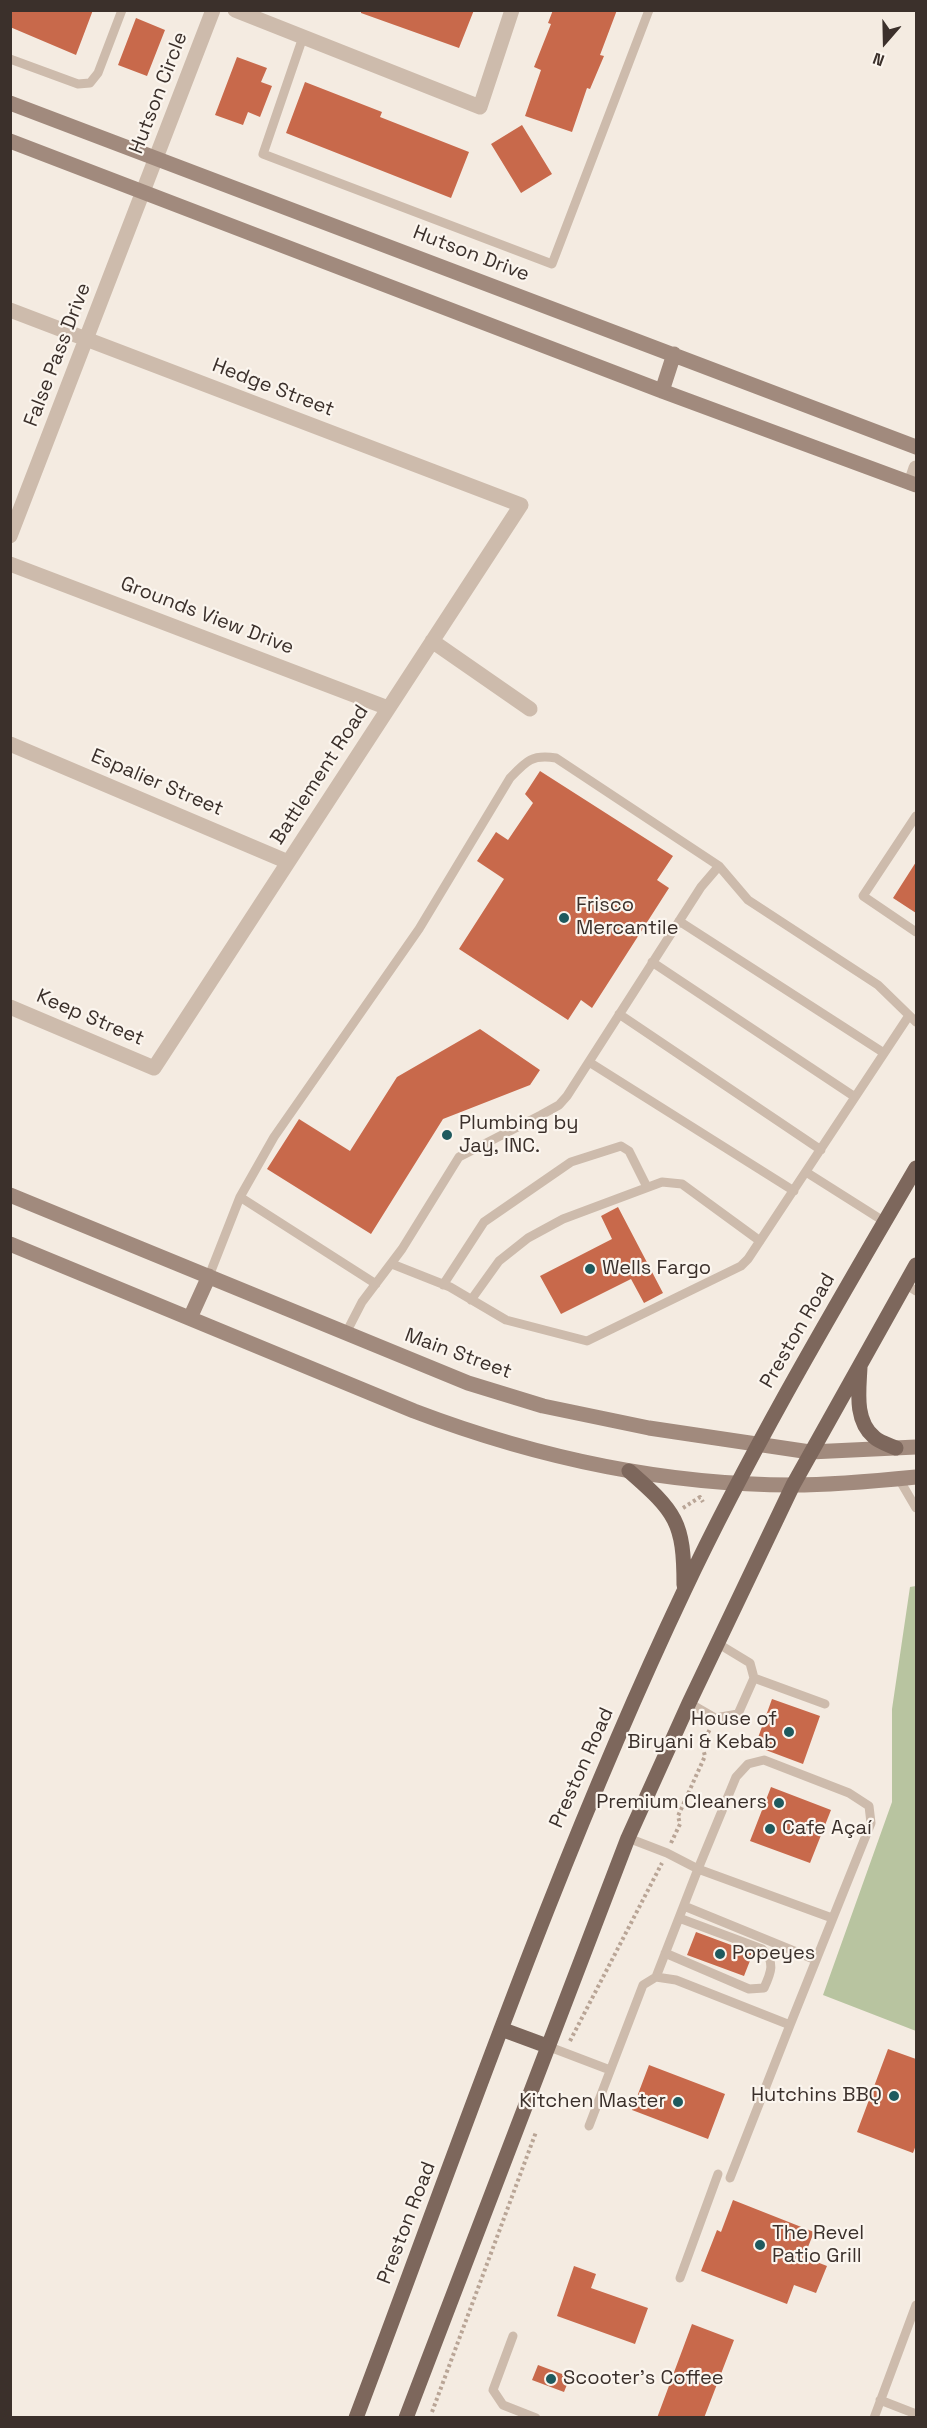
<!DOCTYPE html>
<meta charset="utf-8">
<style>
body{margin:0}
#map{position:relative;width:927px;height:2428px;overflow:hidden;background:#f4ebe1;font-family:"Space Grotesk",sans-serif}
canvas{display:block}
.frame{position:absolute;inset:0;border:12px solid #3b302b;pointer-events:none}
.north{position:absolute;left:855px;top:12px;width:60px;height:60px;-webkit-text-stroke:4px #fbf5ee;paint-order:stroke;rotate:200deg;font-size:16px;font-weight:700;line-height:24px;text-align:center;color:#3b302b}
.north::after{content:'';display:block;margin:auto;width:21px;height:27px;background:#3b302b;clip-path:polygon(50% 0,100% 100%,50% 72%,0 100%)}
</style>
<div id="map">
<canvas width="927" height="2428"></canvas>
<div class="frame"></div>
<div class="north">N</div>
</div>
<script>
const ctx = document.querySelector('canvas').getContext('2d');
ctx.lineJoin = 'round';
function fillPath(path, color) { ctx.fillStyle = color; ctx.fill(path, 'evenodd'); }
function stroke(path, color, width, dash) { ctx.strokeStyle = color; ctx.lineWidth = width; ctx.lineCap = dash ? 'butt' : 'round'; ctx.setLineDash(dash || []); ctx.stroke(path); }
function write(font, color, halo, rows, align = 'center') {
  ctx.font = font + ' "Space Grotesk",sans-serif'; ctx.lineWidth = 4.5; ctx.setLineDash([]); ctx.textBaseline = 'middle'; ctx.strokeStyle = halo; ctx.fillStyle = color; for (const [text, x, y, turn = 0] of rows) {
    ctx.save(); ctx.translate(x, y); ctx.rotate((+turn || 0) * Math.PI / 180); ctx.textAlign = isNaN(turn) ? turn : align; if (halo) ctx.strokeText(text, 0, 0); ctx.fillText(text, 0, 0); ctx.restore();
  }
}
fillPath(new Path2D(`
 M916 1586V2031L823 1995 892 1802V1709L910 1587Z`), '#b8c4a0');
fillPath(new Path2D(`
 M10 10H93L76 55 10 27Z
 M361 10H474L459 48 361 13Z
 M553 10H617L600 55 604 56 590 89 587 88 572 132 525 116 541 70 534 67 551 24 548 23Z
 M136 18 165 30 147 76 118 65Z
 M237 57 267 68 261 82 272 86 260 117 248 112 243 125 215 115Z
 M305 82 382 112 380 117 469 152 451 198 286 133Z
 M522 125 552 174 521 193 491 144Z
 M540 771 673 856 657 880 669 888 592 1008 581 1000 568 1020 459 949 504 879 477 861 496 832 508 840 533 803 525 794Z
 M916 862V913L893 898Z
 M480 1029 540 1070 530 1085 443 1119 371 1234 267 1169 299 1119 350 1151 397 1077Z
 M618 1207 663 1293 644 1303 631 1279 561 1314 540 1276 612 1239 601 1216Z
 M772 1699 820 1716 803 1764 755 1746Z
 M771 1787 831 1810 810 1863 750 1841Z
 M696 1932 753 1953 744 1976 687 1955Z
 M888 2049 916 2059V2145L913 2153 857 2132Z
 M649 2065 725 2094 708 2139 632 2110Z
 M733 2200 814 2232 804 2257 827 2266 816 2293 794 2285 787 2304 701 2271 717 2230 721 2232Z
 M574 2266 596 2274 591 2288 648 2308 635 2344 557 2316Z
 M692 2324 734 2340 704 2418H657Z
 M538 2365 570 2377 564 2392 532 2380Z`), '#c8694b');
stroke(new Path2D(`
 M683 1508 700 1497 703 1502
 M671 1843 680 1824 678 1816 705 1756 702 1745 710 1729
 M570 2041 662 1863
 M432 2412 536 2132`), '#b9a596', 4, [3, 3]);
stroke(new Path2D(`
 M303 37 263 154 552 264 649 10
 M10 59 78 84 90 83 98 73 122 10
 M916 816 863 896 916 932
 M679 921 884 1053
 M652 962 855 1097
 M619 1014 821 1150
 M589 1062 794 1191
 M806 1172 885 1222
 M240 1197 376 1284
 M392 1264 450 1287 506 1320 587 1341 741 1266 748 1259 908 1017
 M209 1276 240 1197 274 1137 419 929 510 778C526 761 532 754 556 758L719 866
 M905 1284 916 1291
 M443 1285 484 1222 571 1162 621 1146 629 1151 647 1187
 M471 1300 499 1261 528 1238 563 1219 662 1182 682 1184 760 1241
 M346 1333 362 1302 402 1249 459 1157 541 1115 559 1105 567 1096 701 887 719 866 748 900 878 985 916 1022
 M899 1479 916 1508
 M754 1678 825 1704
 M689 1703 715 1718 738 1714 754 1678 750 1663 717 1643
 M628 1838 667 1853 698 1869 656 1977
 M684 1906 816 1960
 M665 1953 749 1989 764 1988C771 1973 776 1961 762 1949L679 1918
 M790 2025 871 1823 869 1806 849 1793 764 1760 748 1764 736 1777 698 1869 832 1918
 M547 2046 610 2070
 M589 2126 643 1985 656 1977 676 1980 790 2025 730 2178
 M680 2278 718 2174
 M513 2336 493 2390 503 2405 536 2418
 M880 2400 916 2414
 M874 2418 916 2305`), '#cdbbac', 9);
stroke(new Path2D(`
 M235 10 480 107 512 10
 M10 310 521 505 154 1068 10 1007
 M911 483 916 468
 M10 536 213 10
 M10 564 388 708
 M432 641 530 709
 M10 744 288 862`), '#cdbbac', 15);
stroke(new Path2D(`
 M10 103 916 447
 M10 141 662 391 916 485
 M662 391 674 354
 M10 1195 468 1383 543 1406 649 1428 810 1452 916 1447
 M10 1244 414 1411C535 1457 663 1485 793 1485 834 1485 876 1481 916 1477
 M190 1318 209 1276`), '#a18a7d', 15);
stroke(new Path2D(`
 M860 1367C859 1390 854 1420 874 1437 879 1442 889 1445 896 1448
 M629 1471C676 1512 684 1522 684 1585
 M501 2029 547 2046
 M356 2418C461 2140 557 1859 684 1591 753 1445 835 1307 916 1168
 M406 2418 628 1838 689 1703 793 1485 916 1265`), '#7d675c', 15);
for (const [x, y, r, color] of [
 [564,918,6,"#1f5a5e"],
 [447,1135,6,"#1f5a5e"],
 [590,1269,6,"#1f5a5e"],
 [789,1732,6,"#1f5a5e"],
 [779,1803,6,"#1f5a5e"],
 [770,1829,6,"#1f5a5e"],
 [720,1954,6,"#1f5a5e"],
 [894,2096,6,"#1f5a5e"],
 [678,2102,6,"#1f5a5e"],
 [760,2245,6,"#1f5a5e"],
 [551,2379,6,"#1f5a5e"]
]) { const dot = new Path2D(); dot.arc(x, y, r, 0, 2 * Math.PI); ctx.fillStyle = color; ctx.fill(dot); stroke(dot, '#fbf5ee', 2); }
write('20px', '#3b302b', '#fbf5ee', [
 ["Hutson Circle",159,93,-69],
 ["Hutson Drive",471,254,21],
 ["False Pass Drive",58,355,-69],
 ["Hedge Street",273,388,21],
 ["Grounds View Drive",207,616,21],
 ["Battlement Road",320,775,-57],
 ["Espalier Street",157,783,23],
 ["Keep Street",90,1018,23],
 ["Preston Road",798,1331,-60],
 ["Main Street",458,1354,20],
 ["Preston Road",582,1768,-66],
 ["Preston Road",407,2223,-69]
]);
write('20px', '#3b302b', '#fbf5ee', [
 ["Frisco",576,906],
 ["Mercantile",576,929],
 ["Plumbing by",459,1124],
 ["Jay, INC.",459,1147],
 ["Wells Fargo",602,1269],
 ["House of",777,1720,"right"],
 ["Biryani & Kebab",777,1743,"right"],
 ["Premium Cleaners",767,1803,"right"],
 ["Cafe Açaí",782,1829],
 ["Popeyes",732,1954],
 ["Hutchins BBQ",882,2096,"right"],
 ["Kitchen Master",666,2102,"right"],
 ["The Revel",772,2234],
 ["Patio Grill",772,2257],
 ["Scooter's Coffee",563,2379]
], 'left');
</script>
